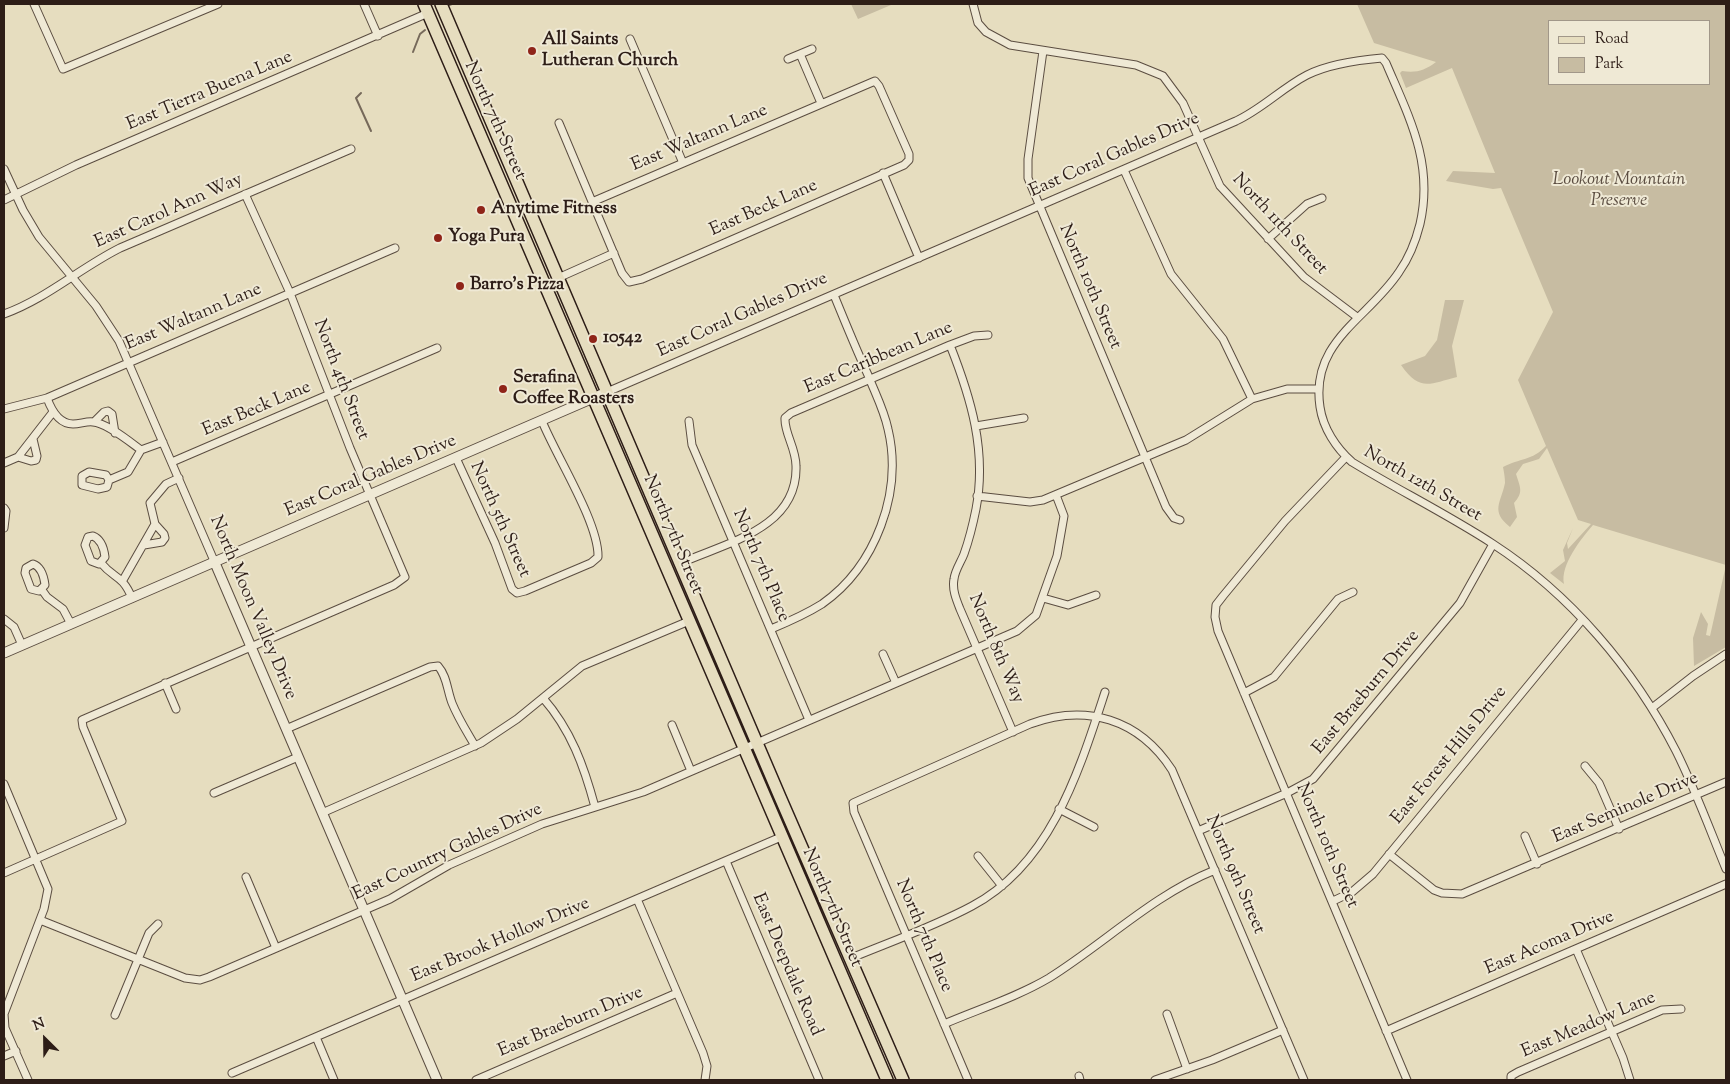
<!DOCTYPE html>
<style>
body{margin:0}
#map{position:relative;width:1730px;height:1084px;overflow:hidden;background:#e6ddbf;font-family:"Sorts Mill Goudy",serif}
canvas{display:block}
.frame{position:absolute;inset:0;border:5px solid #2d1d17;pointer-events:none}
.legend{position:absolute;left:1548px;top:20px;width:162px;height:65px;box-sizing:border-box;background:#efe9d5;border:1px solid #a19789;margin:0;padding:6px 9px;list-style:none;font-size:15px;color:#2d1d17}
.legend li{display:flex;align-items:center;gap:10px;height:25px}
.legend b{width:25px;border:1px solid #a19789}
.north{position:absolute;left:20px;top:1014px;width:50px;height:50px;-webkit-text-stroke:4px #efe9d5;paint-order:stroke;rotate:337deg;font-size:14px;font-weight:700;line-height:20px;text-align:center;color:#2d1d17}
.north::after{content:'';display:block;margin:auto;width:18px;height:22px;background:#2d1d17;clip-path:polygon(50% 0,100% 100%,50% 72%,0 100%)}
</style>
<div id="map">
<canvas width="1730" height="1084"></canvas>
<div class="frame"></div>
<ul class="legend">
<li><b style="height:6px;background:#e6ddbf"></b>Road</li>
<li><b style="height:14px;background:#c7bca2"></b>Park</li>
</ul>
<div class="north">N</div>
</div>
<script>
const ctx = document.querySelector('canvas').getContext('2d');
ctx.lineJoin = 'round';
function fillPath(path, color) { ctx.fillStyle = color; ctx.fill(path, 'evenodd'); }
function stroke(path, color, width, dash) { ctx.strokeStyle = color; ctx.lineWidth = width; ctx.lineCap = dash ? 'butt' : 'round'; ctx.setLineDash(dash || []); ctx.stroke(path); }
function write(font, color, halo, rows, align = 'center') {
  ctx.font = font + ' "Sorts Mill Goudy",serif'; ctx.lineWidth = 4; ctx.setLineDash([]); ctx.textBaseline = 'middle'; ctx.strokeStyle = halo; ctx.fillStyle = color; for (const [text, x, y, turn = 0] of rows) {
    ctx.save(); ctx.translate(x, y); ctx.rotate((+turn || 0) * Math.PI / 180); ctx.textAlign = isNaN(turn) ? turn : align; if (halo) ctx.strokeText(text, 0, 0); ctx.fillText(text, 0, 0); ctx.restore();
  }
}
fillPath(new Path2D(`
 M851 4H890L891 5 858 19Z
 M1357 4H1726V647L1694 666 1693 638 1701 612 1708 624 1706 635 1710 636 1726 565 1593 525C1581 539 1560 565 1564 584L1550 573 1565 561 1563 550 1573 528 1567 543 1568 549 1591 524 1578 520 1547 448 1539 459 1523 464 1516 474C1520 487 1524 492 1514 503L1517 517 1510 527C1490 511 1501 503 1505 483 1505 478 1504 472 1503 467 1520 458 1532 461 1546 446L1518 380 1553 312 1501 188 1493 189 1446 181 1453 171 1495 173 1452 68 1406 88 1400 73 1402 71C1416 73 1424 71 1436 62L1374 43ZM1709 21V84H1549V21Z
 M1445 300H1464L1452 346 1457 377C1429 384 1420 392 1401 365L1425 356 1437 340Z`), '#c7bca2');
stroke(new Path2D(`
 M449 5 452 4
 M413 52 420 34 425 30
 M361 93 356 98 371 131`), '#76695a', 2);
const minor = new Path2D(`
 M34 4 63 69 218 4
 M364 4 378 36
 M973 4 978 23 986 32 1010 45 1136 65 1163 76 1183 103 1220 186 1304 277 1357 317
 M630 39 683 163
 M1043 51 1028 159V178L1166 507 1174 518 1180 520
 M800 54 821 103
 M788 59 812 49
 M559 123 622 273 629 282 642 279 904 165 909 160V154L879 86 875 81 592 202
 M4 169 23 210 39 237 96 306 119 341 215 563
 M1124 170 1171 274 1223 339 1252 399
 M883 173 919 258
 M4 200 76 165 428 13
 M1268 239 1307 204 1322 198
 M558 278 614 253
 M4 314C46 299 80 268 120 248L351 149
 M950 345C971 398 987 451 976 509 973 524 969 540 964 554 961 562 955 570 954 579 952 589 956 599 960 609L1013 732
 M607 392 1236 121C1262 109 1282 88 1307 75 1329 64 1358 60 1382 58L1386 63C1409 117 1434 163 1420 224 1416 240 1409 258 1399 272 1368 319 1310 341 1320 407 1323 428 1336 448 1352 462 1398 490 1447 514 1493 544 1570 594 1634 669 1676 751 1695 789 1710 830 1726 869
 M47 398C51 409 59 424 73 424 80 424 87 421 93 422 107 423 130 442 141 450
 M4 409 47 398 395 248
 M689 421 692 445 809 720
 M94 422 104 412 108 411 112 414 115 433
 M976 426 1024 418
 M18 457 31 461 36 460 37 456 33 439
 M1346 457 1285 521 1223 596 1216 605 1215 617 1218 631 1407 1080
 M456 458 495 543 512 589 517 593 525 591 591 563 598 557C599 523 556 456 542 421
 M172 462 437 348
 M4 463 18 457 53 412
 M89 472 106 475 109 480 107 487 98 489 82 485V476Z
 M109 480 128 472 141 450 163 442
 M977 496 1030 502 1043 500 1186 440 1252 399 1287 389H1319
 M4 508 6 511 4 528
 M93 536C101 539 104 549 105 557L99 564 91 561 85 545 88 537Z
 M144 545 162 542 165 538 164 534 155 524
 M101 563C114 579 122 574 132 598
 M681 563C725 543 798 529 796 466 796 448 784 433 785 418L791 413 950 345 974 336 988 335
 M33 564C42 567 44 577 45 585L39 591 31 589 25 573 26 568Z
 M123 580 155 524 150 503 166 484 179 478
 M42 590 47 597 63 609 71 624
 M1043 598 1068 605 1096 595
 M4 619 14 627 22 645
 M771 629C788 622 806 614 822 604 876 566 903 492 888 429 884 410 875 393 868 375 856 349 845 322 834 295
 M883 654 896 683
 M165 683 176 709
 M1244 693 1274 677 1338 599 1353 592
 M543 698C571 730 584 766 595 807
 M1652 708 1693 676 1726 654
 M672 725 691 771
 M286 729 430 667 438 666C447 676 447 690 452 703 458 718 467 732 475 746
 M1585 766 1599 783 1619 829
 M4 784 48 889 44 909 4 1014 5 1028 28 1080
 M214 793 298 757
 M1059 809 1094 827
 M322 813 481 743 517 719 582 666 689 621
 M1198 831 1287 793 1313 779 1460 603 1493 544
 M1525 836 1537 864
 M1389 854 1434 890 1442 893 1462 894 1726 782
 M978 856 1002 886
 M726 861 819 1080
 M4 873 122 821 83 727 82 720 394 585 405 577 350 448 290 293 245 194
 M246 877 276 948
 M637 899 703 1053 707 1066 705 1080
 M1333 901 1352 892 1373 874 1582 620
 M40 920 185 978 200 980 209 977 390 899 449 865 542 824 643 792 1017 631 1036 615 1057 556 1064 516 1056 495
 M1576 949 1623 1058 1630 1080
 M849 959C890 942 933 927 972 906 1051 864 1079 771 1105 692
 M1167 1014 1187 1069
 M115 1015 149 933 158 924
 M944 1024C979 1009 1017 997 1049 978 1105 943 1153 895 1215 870
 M1386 1031 1726 884
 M316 1037 334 1080
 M4 1056 16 1051
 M232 1073 781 837
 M1079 1076 1080 1080
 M476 1080 677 993
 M968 1080 854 812 853 803 1030 724C1086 703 1139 719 1172 770L1304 1080
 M1155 1080 1212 1060 1283 1030
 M1511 1080V1076L1518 1072 1662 1010 1681 1009`);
const tertiary = new Path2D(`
 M215 563 437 1080
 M4 653 607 392`);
const primary = new Path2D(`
 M424 4 887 1080
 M441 4 780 797 903 1080`);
stroke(minor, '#5b4d41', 9);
stroke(tertiary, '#5b4d41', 11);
stroke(primary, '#2d1d17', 14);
stroke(minor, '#efe9d5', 7);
stroke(tertiary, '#efe9d5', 9);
stroke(primary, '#e6ddbf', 11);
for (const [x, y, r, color] of [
 [532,51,5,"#8f2418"],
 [481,210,5,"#8f2418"],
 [438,238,5,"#8f2418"],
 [460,286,5,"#8f2418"],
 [593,339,5,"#8f2418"],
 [503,389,5,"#8f2418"]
]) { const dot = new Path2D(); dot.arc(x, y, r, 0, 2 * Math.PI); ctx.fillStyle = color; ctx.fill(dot); stroke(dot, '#efe9d5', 2); }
write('bold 18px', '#2d1d17', '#efe9d5', [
 ["All Saints",542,41],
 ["Lutheran Church",542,62],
 ["Anytime Fitness",491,210],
 ["Yoga Pura",448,238],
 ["Barro's Pizza",470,286],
 ["10542",603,339],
 ["Serafina",513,379],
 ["Coffee Roasters",513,400]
], 'left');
write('18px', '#2d1d17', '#efe9d5', [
 ["East Tierra Buena Lane",210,92,-23],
 ["North 7th Street",494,121,66],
 ["East Waltann Lane",700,139,-23],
 ["East Coral Gables Drive",1115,156,-24],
 ["East Beck Lane",764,209,-24],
 ["East Carol Ann Way",169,212,-24],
 ["North 11th Street",1279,225,47],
 ["North 10th Street",1089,287,67],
 ["East Coral Gables Drive",743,316,-24],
 ["East Waltann Lane",194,318,-23],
 ["East Caribbean Lane",879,359,-23],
 ["North 4th Street",340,380,69],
 ["East Beck Lane",257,410,-23],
 ["East Coral Gables Drive",371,477,-23],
 ["North 12th Street",1422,485,30],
 ["North 5th Street",499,520,66],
 ["North 7th Street",672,535,67],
 ["North 7th Place",760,566,67],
 ["North Moon Valley Drive",252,608,67],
 ["North 8th Way",995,649,67],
 ["East Braeburn Drive",1367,693,-50],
 ["East Forest Hills Drive",1450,756,-51],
 ["East Seminole Drive",1626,809,-23],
 ["North 10th Street",1326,846,67],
 ["East Country Gables Drive",448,853,-25],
 ["North 9th Street",1234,875,67],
 ["North 7th Street",831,908,67],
 ["North 7th Place",923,936,67],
 ["East Brook Hollow Drive",501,941,-23],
 ["East Acoma Drive",1550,944,-23],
 ["East Deepdale Road",786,965,67],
 ["East Braeburn Drive",571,1023,-23],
 ["East Meadow Lane",1589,1026,-23]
]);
write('italic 18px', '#5b4d41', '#efe9d5', [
 ["Lookout Mountain",1619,181],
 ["Preserve",1619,202]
]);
</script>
